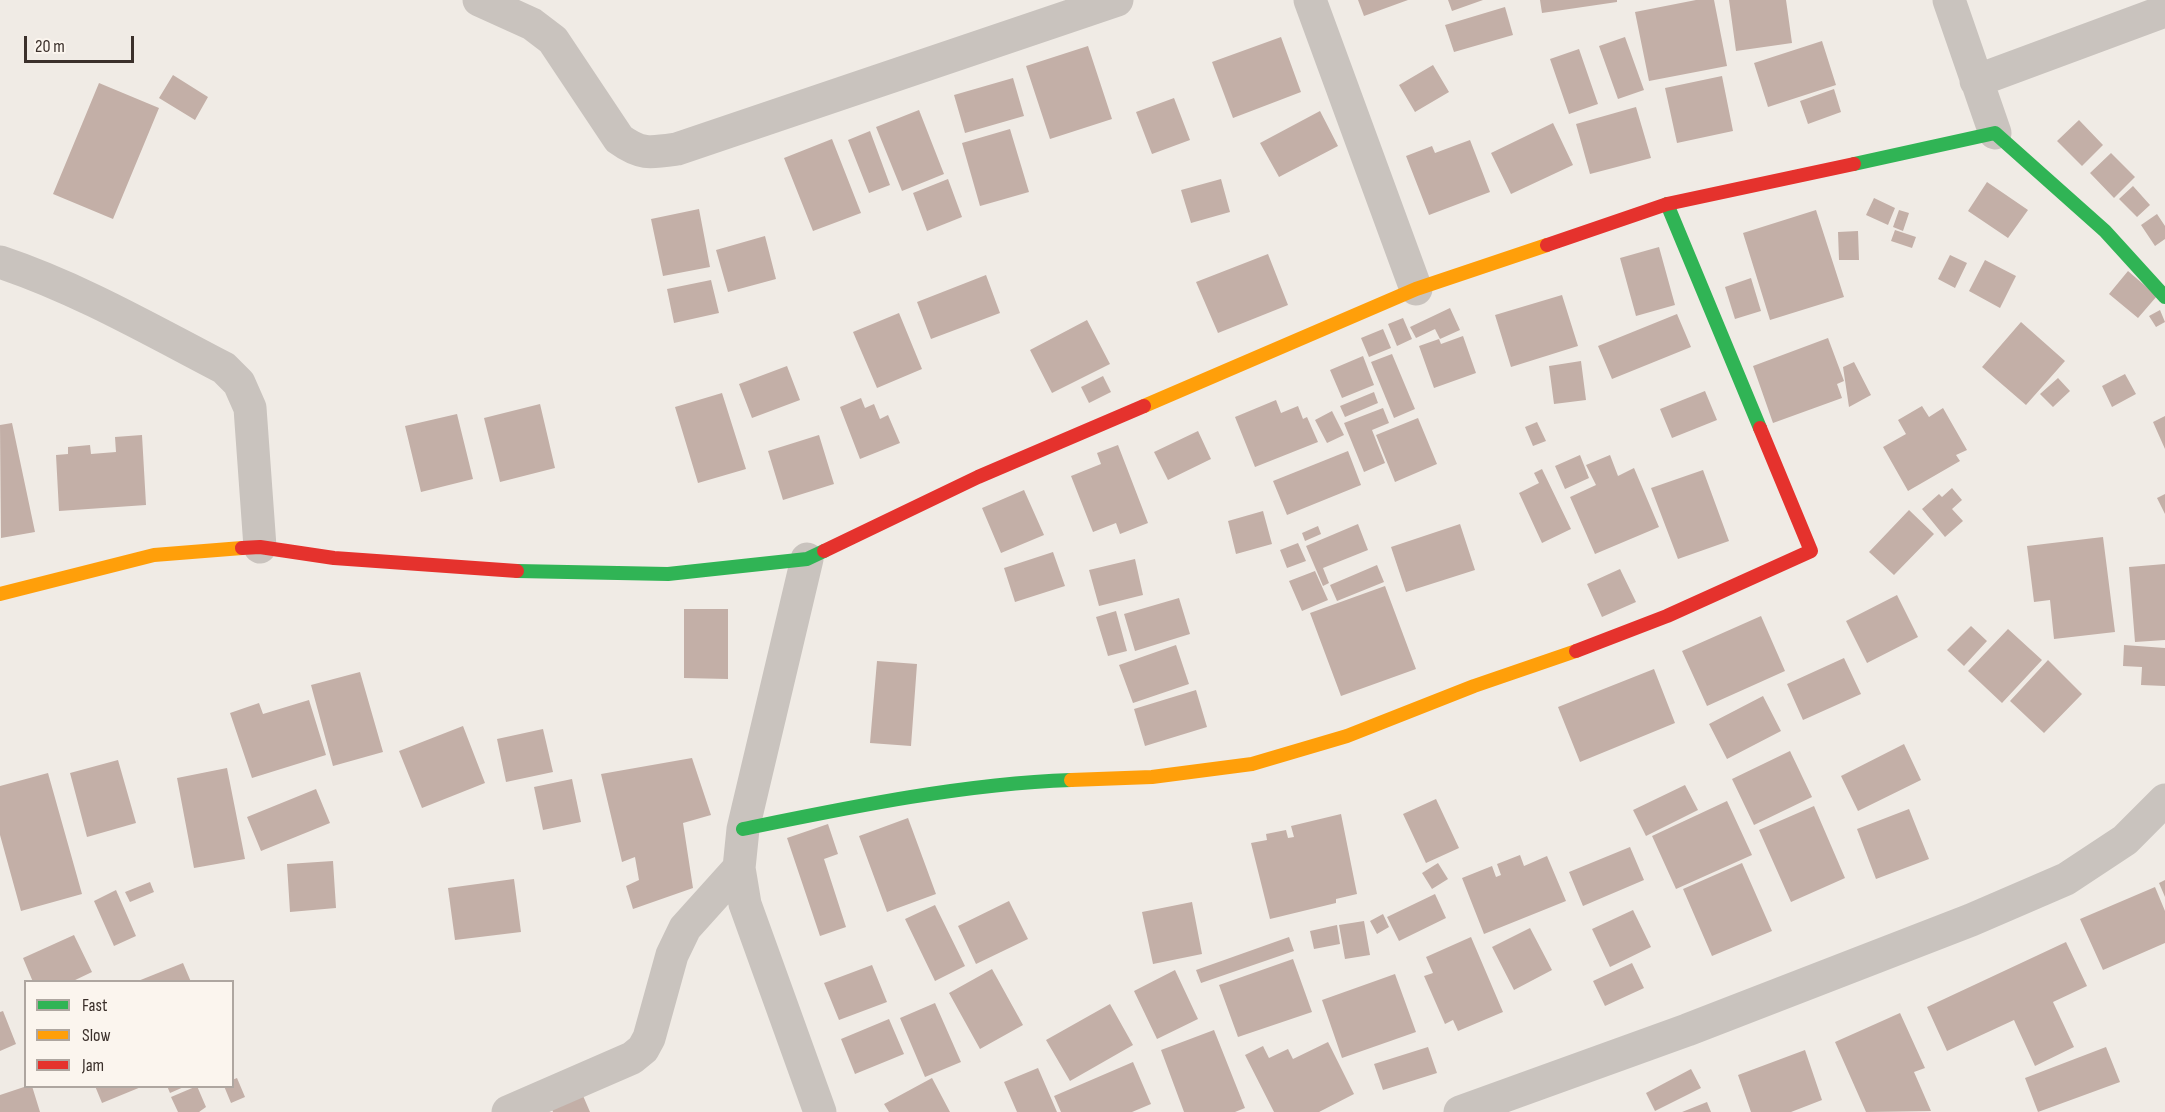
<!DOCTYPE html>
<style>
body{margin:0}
#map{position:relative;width:2165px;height:1112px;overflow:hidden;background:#f0ebe5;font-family:"Sofia Sans Condensed",sans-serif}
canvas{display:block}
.legend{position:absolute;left:24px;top:980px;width:210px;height:108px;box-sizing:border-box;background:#fbf5ee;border:2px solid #aea6a0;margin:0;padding:8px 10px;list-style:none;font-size:18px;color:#3b302b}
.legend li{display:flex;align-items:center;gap:12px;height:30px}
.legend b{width:30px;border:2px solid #aea6a0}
.scale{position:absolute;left:24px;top:36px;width:110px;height:27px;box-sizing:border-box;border:3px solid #3b302b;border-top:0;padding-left:8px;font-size:18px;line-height:21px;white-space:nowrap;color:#3b302b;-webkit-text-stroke:4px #fbf5ee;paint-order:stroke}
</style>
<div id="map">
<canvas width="2165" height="1112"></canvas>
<ul class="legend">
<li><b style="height:8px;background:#30b455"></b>Fast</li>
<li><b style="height:8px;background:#ff9f0a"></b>Slow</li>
<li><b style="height:8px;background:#e5322d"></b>Jam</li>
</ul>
<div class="scale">20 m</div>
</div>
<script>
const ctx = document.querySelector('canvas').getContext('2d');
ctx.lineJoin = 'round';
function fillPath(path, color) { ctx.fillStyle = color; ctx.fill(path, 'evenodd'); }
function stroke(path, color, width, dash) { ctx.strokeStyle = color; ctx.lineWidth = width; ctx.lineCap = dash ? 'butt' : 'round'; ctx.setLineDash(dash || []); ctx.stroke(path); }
fillPath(new Path2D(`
 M1358 0H1408L1364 16Z
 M1448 0H1483L1452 11Z
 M1540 0H1617V2L1542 13Z
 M1696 0H1714L1727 66 1649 81 1635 12Z
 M1729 0H1786L1792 43 1736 51Z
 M1505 7 1513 35 1454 52 1445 25Z
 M1281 37 1301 92 1233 118 1212 62Z
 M1625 37 1644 90 1618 99 1599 46Z
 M1822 41 1836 85 1768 107 1754 63Z
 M1088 46 1112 119 1050 139 1026 66Z
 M1579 49 1598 104 1569 114 1550 59Z
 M1433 65 1449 92 1415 112 1399 85Z
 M173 75 208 97 195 120 159 98Z
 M1722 76 1733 131 1677 143 1665 88Z
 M1013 78 1024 116 965 133 954 95Z
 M99 83 159 108 113 219 53 194Z
 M1834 89 1841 112 1808 124 1800 101Z
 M1174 98 1190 140 1152 154 1136 112Z
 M1636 107 1651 158 1590 174 1576 124Z
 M919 110 944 174 902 191 876 127Z
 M1320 111 1338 146 1279 177 1260 143Z
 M2079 120 2103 145 2082 166 2057 141Z
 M1553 123 1573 165 1511 194 1491 153Z
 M1010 129 1029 192 980 206 962 143Z
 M870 131 890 185 869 193 848 140Z
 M832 139 861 213 813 231 784 158Z
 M1470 140 1490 192 1429 215 1406 156 1432 146 1435 153Z
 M2111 153 2135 177 2114 198 2090 173Z
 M948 179 962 217 927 231 913 193Z
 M1221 179 1230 212 1191 223 1181 190Z
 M1987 182 2028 210 2008 238 1968 211Z
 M2133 186 2150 205 2137 217 2119 199Z
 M1874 198 1895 208 1888 225 1866 215Z
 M699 209 710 267 663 276 651 219Z
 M1816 210 1844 297 1770 320 1743 233Z
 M1899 210 1909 213 1903 231 1893 227Z
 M2157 214 2165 226V239L2155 246 2141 225Z
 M1895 230 1916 237 1912 248 1891 241Z
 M1858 231 1859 260H1839L1838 232Z
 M765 236 776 279 728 292 716 250Z
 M1659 247 1675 305 1636 316 1620 258Z
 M1268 254 1288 305 1218 333 1196 282Z
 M1950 255 1967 263 1955 288 1938 279Z
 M1985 260 2016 276 2000 308 1969 291Z
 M2128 271 2157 296 2138 318 2109 294Z
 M986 275 1000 313 931 339 917 302Z
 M1751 278 1761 311 1735 319 1725 287Z
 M711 280 719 313 674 323 667 289Z
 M1562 295 1578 346 1511 367 1495 315Z
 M1450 308 1460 330 1440 339 1435 329 1416 338 1410 327Z
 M2160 310 2165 322 2156 327 2149 316Z
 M899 313 922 369 877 388 853 332Z
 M1677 314 1691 347 1612 379 1598 346Z
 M1403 318 1412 339 1397 346 1388 324Z
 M1087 320 1110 364 1052 393 1030 350Z
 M2021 322 2065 361 2026 405 1982 367Z
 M1383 329 1391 348 1369 357 1361 338Z
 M1463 336 1476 373 1434 388 1419 346 1439 339 1441 344Z
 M1828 338 1844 381 1837 384 1842 398 1773 423 1753 366Z
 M1392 354 1415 409 1394 418 1371 362Z
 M1363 356 1374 385 1342 398 1330 370Z
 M1581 361 1586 400 1554 404 1549 366Z
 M1854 362 1871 395 1849 407 1843 367Z
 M787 366 800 400 752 418 739 384Z
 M2125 374 2136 394 2112 407 2102 386Z
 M1103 376 1111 392 1089 403 1081 387Z
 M2058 378 2070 391 2053 407 2040 394Z
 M1705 391 1717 420 1672 438 1660 409Z
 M1374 392 1378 403 1345 417 1340 406Z
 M722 393 746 469 698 483 675 407Z
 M861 398 865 408 874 404 880 419 888 415 900 443 860 459 840 407Z
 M1276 400 1281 413 1298 406 1303 419 1307 417 1318 442 1255 467 1235 417Z
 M540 404 555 468 500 482 484 418Z
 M1922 406 1929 417 1943 408 1967 450 1956 455 1960 461 1908 491 1883 447 1906 434 1898 420Z
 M1383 408 1389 423 1372 430 1385 463 1364 472 1344 423Z
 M1332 411 1344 435 1327 443 1315 420Z
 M457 414 473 479 421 492 405 426Z
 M2165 416V449L2153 422Z
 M1418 418 1437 464 1395 482 1376 435Z
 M1537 422 1546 441 1533 446 1525 427Z
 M12 423 35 532 1 538 0 425Z
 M1198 431 1211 459 1168 480 1154 452Z
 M142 435 146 505 59 511 56 455 68 454V447L90 445 91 454 116 452 115 437Z
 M819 435 834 484 783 500 768 451Z
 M1118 445 1148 523 1120 534 1116 523 1093 532 1071 476 1101 464 1097 453Z
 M1348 451 1361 485 1287 515 1273 481Z
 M1580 455 1589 478 1565 489 1555 466Z
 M1610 455 1618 476 1634 468 1659 527 1595 554 1570 497 1596 485 1586 465Z
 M1542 469 1571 529 1542 543 1519 493 1539 483 1534 473Z
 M1703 470 1729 541 1678 559 1651 488Z
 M1952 488 1962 500 1952 509 1963 521 1945 537 1922 509 1939 494 1942 497Z
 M1024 490 1044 535 1001 553 982 508Z
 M2165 494V514L2157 498Z
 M1909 510 1934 534 1894 575 1869 552Z
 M1263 511 1272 544 1236 554 1228 521Z
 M1358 524 1368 550 1323 568 1329 583 1323 586 1306 546Z
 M1460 524 1475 570 1406 592 1391 547Z
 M1318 526 1321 534 1305 541 1302 533Z
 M2103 537 2115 632 2054 639 2050 600 2034 602 2027 546Z
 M1298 543 1306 561 1287 568 1280 550Z
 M1053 552 1065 586 1015 602 1004 568Z
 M1135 559 1143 595 1099 606 1089 570Z
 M2165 564V640L2135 642 2129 567Z
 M1377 565 1384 582 1337 601 1330 585Z
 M1620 569 1636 602 1602 617 1587 584Z
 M1315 571 1328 600 1302 611 1289 581Z
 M1385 586 1416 669 1341 696 1310 613Z
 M1897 595 1918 637 1867 663 1846 621Z
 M1179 598 1190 634 1135 651 1124 614Z
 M684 609H728V679L684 678Z
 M1116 611 1127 651 1108 656 1096 617Z
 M1761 616 1785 671 1707 706 1682 651Z
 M1971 626 1987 641 1964 666 1947 650Z
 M2008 629 2042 660 2002 703 1968 671Z
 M1176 645 1189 684 1133 703 1119 665Z
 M2124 645 2165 648V686L2141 685 2142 667 2123 666Z
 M1844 658 1861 694 1803 720 1787 684Z
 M2048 660 2082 694 2044 733 2010 701Z
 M877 661 917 664 911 746 870 743Z
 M1654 669 1675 723 1580 762 1558 707Z
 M360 672 383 752 333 766 311 685Z
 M1196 690 1207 727 1145 746 1134 709Z
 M1763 696 1781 731 1727 759 1709 724Z
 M309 700 326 755 252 778 230 713 259 703 263 714Z
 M463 726 485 783 422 808 399 751Z
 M543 729 553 772 506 782 497 739Z
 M1904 744 1921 780 1858 811 1841 776Z
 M1790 751 1812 797 1754 825 1732 779Z
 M692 758 711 815 683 823 693 888 633 909 626 886 639 880 635 857 622 862 601 774Z
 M118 760 136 823 87 837 70 773Z
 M227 768 245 859 194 868 177 778Z
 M48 773 82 894 21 911 0 835V786Z
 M572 779 581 822 543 830 534 787Z
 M1685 785 1698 810 1646 836 1633 810Z
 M316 789 330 823 261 851 247 817Z
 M1436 799 1459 848 1426 863 1403 814Z
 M1727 801 1752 855 1676 889 1652 836Z
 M1814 806 1845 878 1791 902 1759 830Z
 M1909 809 1929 859 1876 879 1857 829Z
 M1341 814 1357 894 1336 899V903L1270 919 1251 843 1267 840 1266 834 1286 830 1288 838 1294 837 1291 826Z
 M908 818 936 894 887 912 859 836Z
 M828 824 838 854 824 859 846 927 820 936 787 838Z
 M1630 847 1644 880 1583 906 1569 872Z
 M1520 855 1524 866 1547 856 1566 901 1484 934 1462 878 1492 866 1496 877 1501 875 1497 864Z
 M333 861 336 908 290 912 287 864Z
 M1438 863 1448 879 1432 889 1422 873Z
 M1742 863 1772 931 1712 956 1683 889Z
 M514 879 521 932 455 940 448 888Z
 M2165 880V897L2159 883Z
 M150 882 154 892 130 902 125 892Z
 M2155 887 2165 911V943L2103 970 2080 919Z
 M116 890 136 936 114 946 94 901Z
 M1435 894 1446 918 1399 941 1387 917Z
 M1009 901 1028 939 976 964 958 926Z
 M1192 902 1202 954 1153 964 1142 912Z
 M935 905 965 966 935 981 905 919Z
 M1633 910 1651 947 1610 967 1592 929Z
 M1383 914 1389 927 1377 934 1370 921Z
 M1364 921 1370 955 1345 959 1339 925Z
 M1337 925 1340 944 1314 949 1310 931Z
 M1530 928 1552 970 1514 990 1492 947Z
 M74 935 92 972 71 982H33L23 958Z
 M1289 937 1294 951 1201 983 1196 970Z
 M1471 937 1503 1012 1458 1031 1453 1020 1445 1024 1424 976 1433 973 1426 957Z
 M2066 942 2087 986 2053 1002 2074 1047 2035 1066 2014 1020 1947 1051 1927 1007Z
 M1293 959 1312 1012 1238 1037 1219 985Z
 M183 963 191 982H138V981Z
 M1632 963 1644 988 1605 1006 1593 981Z
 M872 965 887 1002 839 1020 824 983Z
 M992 969 1023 1025 980 1049 949 993Z
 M1175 970 1198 1019 1157 1039 1134 991Z
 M1395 974 1416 1032 1342 1058 1322 1000Z
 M935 1003 961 1062 925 1077 900 1018Z
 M1110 1004 1133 1045 1070 1081 1046 1040Z
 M3 1011 16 1044 0 1051V1012Z
 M1900 1013 1925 1068 1914 1072 1931 1111 1866 1112 1835 1042Z
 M889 1019 904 1054 855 1074 841 1039Z
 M1214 1030 1245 1108 1235 1112H1184L1161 1050Z
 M1328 1042 1354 1094 1319 1112H1274L1245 1055 1263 1046 1269 1058 1288 1049 1293 1059Z
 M1428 1047 1437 1073 1383 1090 1374 1064Z
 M2106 1047 2120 1082 2038 1112 2025 1078Z
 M1805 1050 1822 1100 1791 1112H1751L1738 1075Z
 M1133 1062 1151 1104 1132 1112H1061L1054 1096Z
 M1038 1068 1057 1112H1017L1004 1082Z
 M1691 1069 1701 1088 1655 1111 1646 1093Z
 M237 1078 245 1097 231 1103 224 1086H232V1080Z
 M932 1078 950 1112H889L884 1104Z
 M27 1086H32L40 1112H0V1095Z
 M95 1086H141V1087L102 1103Z
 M167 1086H186L170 1093Z
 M197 1086 206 1107 199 1112H178L171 1097Z
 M581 1091 590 1112H553L550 1104Z
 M1707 1102 1711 1112H1682Z`), '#c3afa7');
stroke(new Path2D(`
 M479 0 532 24 553 40 619 139C641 155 650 153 677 149L1117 0
 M1310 0 1416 289
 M1949 0 1995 133
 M1976 81 2165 11
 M0 262C78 288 151 330 224 368L239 383 250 408 260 547
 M807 559 743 829 739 868 745 904 820 1112
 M508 1112 632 1058 643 1049 649 1038 672 955 685 928 739 868
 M1460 1112 1687 1030 1971 920 2066 879 2125 840 2165 800`), '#c9c3be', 33);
stroke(new Path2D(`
 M1854 164 1995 133 2105 231 2165 297
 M1667 204 1760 428
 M517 571 668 574 807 559 824 551
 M743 829C851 807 961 784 1071 780`), '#30b455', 14);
stroke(new Path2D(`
 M1144 406 1416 289 1547 245
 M0 594 154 555 242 548
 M1071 780 1152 777 1252 764 1347 736 1474 686 1576 651`), '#ff9f0a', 14);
stroke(new Path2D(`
 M1547 245 1667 204 1854 164
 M242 548 260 547 334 558 517 571
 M824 551 978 477 1144 406
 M1576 651 1667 616 1811 551 1760 428`), '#e5322d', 14);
</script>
